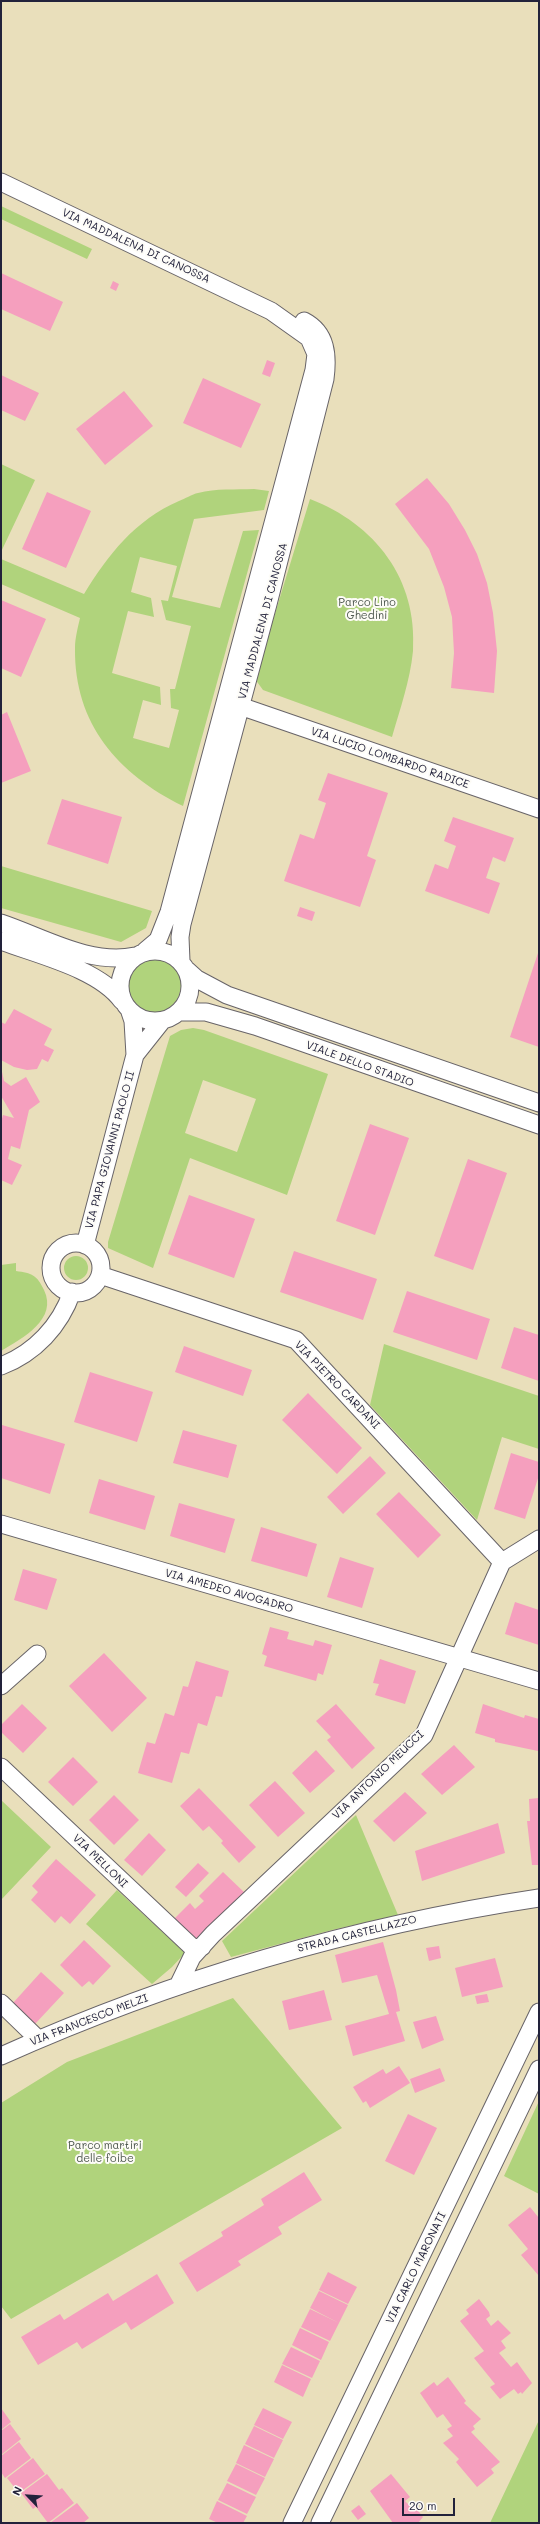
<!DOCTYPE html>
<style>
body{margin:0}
#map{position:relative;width:540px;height:2524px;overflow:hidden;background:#e9dfbb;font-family:Mali,sans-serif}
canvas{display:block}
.frame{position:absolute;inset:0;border:2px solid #22223b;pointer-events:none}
.north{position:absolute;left:8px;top:2476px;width:40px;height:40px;-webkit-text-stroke:3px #fdfcf7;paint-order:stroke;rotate:295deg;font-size:11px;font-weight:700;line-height:16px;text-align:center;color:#22223b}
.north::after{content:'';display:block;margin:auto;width:14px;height:18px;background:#22223b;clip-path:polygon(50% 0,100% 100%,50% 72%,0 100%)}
.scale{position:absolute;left:402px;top:2498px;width:53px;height:18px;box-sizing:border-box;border:2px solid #22223b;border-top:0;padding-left:5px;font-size:12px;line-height:14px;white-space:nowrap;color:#22223b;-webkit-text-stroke:3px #fdfcf7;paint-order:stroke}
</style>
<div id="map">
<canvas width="540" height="2524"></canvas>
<div class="frame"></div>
<div class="north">N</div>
<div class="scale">20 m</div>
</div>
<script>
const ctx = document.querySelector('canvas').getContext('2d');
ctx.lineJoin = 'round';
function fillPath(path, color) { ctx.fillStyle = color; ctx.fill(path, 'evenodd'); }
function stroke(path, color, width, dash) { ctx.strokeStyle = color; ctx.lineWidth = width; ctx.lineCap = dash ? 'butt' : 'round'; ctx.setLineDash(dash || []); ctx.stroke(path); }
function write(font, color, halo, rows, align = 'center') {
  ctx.font = font + ' Mali,sans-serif'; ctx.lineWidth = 4; ctx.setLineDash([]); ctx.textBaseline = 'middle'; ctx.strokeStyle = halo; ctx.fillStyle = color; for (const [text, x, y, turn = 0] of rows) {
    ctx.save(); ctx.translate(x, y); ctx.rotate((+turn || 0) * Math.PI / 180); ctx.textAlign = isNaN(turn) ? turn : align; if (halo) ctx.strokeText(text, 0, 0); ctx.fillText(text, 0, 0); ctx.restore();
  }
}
fillPath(new Path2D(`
 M1 206 92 249 87 259 1 219Z
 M1 464 35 480 1 552Z
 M254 489 269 491 264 510 194 519 172 597 220 608 243 531 259 530 183 806C118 774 74 724 75 648 75 638 78 627 80 618L1 584V559L84 594C108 555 135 520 179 501 185 499 192 494 198 493 216 488 236 490 254 489ZM140 557 177 566 168 601 161 600 166 620 191 626 175 689H170L171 708 179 710 169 748 133 738 143 700 161 705 160 687 112 673 128 611 154 617 151 598 131 592Z
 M310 499C375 524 418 579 413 651 410 681 400 709 392 737L263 690 255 679Z
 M1 866 152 911 146 928 121 942 1 908Z
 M125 985a28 28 0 1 1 56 0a28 28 0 1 1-56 0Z
 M193 1028 204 1030 328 1074 287 1195 190 1158 153 1268 108 1248V1242L170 1036 181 1030ZM203 1080 256 1099 237 1152 185 1133Z
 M64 1268a12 12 0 1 1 24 0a12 12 0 1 1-24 0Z
 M16 1263V1271C32 1273 37 1275 44 1290 58 1319 23 1338 1 1351V1265Z
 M384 1344 539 1396V1449L502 1437 477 1520 370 1405Z
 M1 1800 51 1847 1 1900Z
 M356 1815 398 1915 332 1930 231 1957 222 1941Z
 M117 1890 185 1953 172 1967 152 1984 86 1924Z
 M233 1998 342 2128 11 2319 1 2306V2103L67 2062Z
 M539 2101V2194L504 2176Z
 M539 2420V2523H490Z`), '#b0d37c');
fillPath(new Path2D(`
 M1 273 63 302 50 331 1 309Z
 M113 281 119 284 116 291 110 288Z
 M267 360 275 363 270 377 262 374Z
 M1 375 39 393 25 421 1 410Z
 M203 378 261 404 241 448 183 423Z
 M124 391 153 426 105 465 76 429Z
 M427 478 449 504 465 530 477 554 487 583 493 613 497 651 494 693 451 688 454 653 452 617 444 587 429 549 395 504Z
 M47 492 91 511 66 568 22 549Z
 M1 600 46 619 21 677 1 668Z
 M7 712 31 771 1 783V715Z
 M328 773 388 793 367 856 376 860 360 907 284 881 300 834 314 839 326 803 318 800Z
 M62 799 122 817 108 864 47 844Z
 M453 817 514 838 505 862 493 857 486 878 500 883 489 914 425 891 435 864 448 869 456 846 444 841Z
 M300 907 315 912 312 921 297 916Z
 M539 950V1047L510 1037Z
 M14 1009 52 1029 44 1045 54 1050 48 1062 42 1059 37 1069 27 1070 14 1067 1 1060V1022L5 1024Z
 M1 1067 4 1081 11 1086 26 1077 40 1102 29 1110 20 1149 11 1146 8 1159 22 1165 12 1185 1 1180V1122L3 1115 14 1118 1 1096Z
 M370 1124 409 1138 375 1235 336 1221Z
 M468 1159 507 1173 473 1270 434 1256Z
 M189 1195 255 1219 234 1278 168 1254Z
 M294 1251 377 1279 363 1320 280 1292Z
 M407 1291 490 1319 477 1360 393 1332Z
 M514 1327 539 1335V1381L501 1368Z
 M184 1346 252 1370 243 1396 175 1372Z
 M90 1372 153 1392 137 1442 74 1422Z
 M308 1393 362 1448 337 1474 282 1420Z
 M2 1425 65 1444 50 1494 1 1478Z
 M183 1430 237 1445 228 1478 173 1463Z
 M511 1453 539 1462V1475L525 1519 494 1509Z
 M370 1456 386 1473 343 1514 327 1497Z
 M99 1479 155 1496 145 1530 89 1513Z
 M399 1492 441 1535 418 1558 376 1514Z
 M179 1503 235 1519 225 1553 170 1536Z
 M261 1527 317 1544 307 1577 251 1561Z
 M340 1557 374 1568 362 1608 327 1597Z
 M23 1569 57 1579 47 1610 14 1600Z
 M515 1602 539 1610V1645L505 1634Z
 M270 1627 289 1632 287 1639 313 1646 315 1640 332 1645 323 1675 318 1673 316 1681 264 1666 267 1656 262 1654Z
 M104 1653 147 1698 112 1732 69 1686Z
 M380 1659 416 1671 405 1704 375 1695 379 1684 373 1683Z
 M196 1661 229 1671 222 1697 216 1696 207 1726 198 1723 189 1754 181 1752 172 1783 138 1773 147 1742 155 1744 165 1713 174 1716 183 1686 188 1687Z
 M22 1704 47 1728 23 1753 1 1732V1725Z
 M336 1704 375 1748 352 1769 327 1740 331 1737 316 1721Z
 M483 1704 524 1718 525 1715 539 1719 538 1751 495 1742V1739L475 1733Z
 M454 1745 475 1767 442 1795 421 1774Z
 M316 1750 335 1771 310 1793 292 1773Z
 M73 1757 98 1782 73 1806 48 1782Z
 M275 1781 305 1813 278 1837 249 1805Z
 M199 1788 256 1847 239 1863 221 1843 223 1841 209 1826 203 1831 180 1806Z
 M405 1792 427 1813 394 1842 373 1821Z
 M114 1795 139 1820 114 1845 89 1820Z
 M539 1798V1865H532L527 1821H530L529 1799Z
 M498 1823 505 1853 422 1881 415 1851Z
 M149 1833 166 1850 142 1876 124 1860Z
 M56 1859 96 1895 70 1924 61 1916 55 1923 31 1900 38 1892 32 1886Z
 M198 1863 209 1873 186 1897 175 1887Z
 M223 1872 245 1893 196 1942 173 1920 190 1903 195 1909 204 1901 199 1896Z
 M84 1940 111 1966 93 1985 89 1981 82 1987 60 1965Z
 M383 1942 396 1990 400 2011 396 2012 405 2041 353 2056 345 2026 389 2014 377 1975 342 1983 335 1955Z
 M439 1946 441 1958 429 1961 426 1948Z
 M495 1958 503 1987 462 1997 455 1968Z
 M41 1972 64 1993 35 2024 13 2003Z
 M324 1990 332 2020 289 2030 282 2001Z
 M487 1994 489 2002 477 2004 475 1996Z
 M436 2016 444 2040 422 2049 413 2022Z
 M399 2066 410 2083 370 2108 366 2101 363 2103 353 2087 383 2069 386 2074Z
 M440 2068 445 2081 415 2093 410 2079Z
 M408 2114 437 2128 414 2175 385 2161Z
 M304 2172 322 2200 278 2227 282 2234 238 2261 241 2265 197 2292 179 2263 223 2236 221 2232 264 2205 261 2199Z
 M530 2207 539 2218V2276L521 2255 528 2249 508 2225Z
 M328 2272 357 2287 348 2304 319 2290Z
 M157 2274 174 2303 131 2330 126 2322 82 2349 77 2342 38 2365 21 2337 60 2314 64 2320 108 2293 113 2301Z
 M319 2291 348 2305 339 2323 310 2308Z
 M479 2299 489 2312 490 2316 486 2319 491 2326 498 2320 511 2333 501 2341 506 2348 499 2353 511 2367 517 2362 532 2383 522 2394 521 2392 518 2394 514 2389 500 2399 490 2387 495 2384 474 2358 484 2351 460 2321 469 2314 466 2310Z
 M310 2309 339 2323 330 2341 301 2327Z
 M300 2328 329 2342 321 2360 292 2345Z
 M291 2347 320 2361 312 2378 282 2364Z
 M282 2365 311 2379 303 2397 274 2382Z
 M448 2377 466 2401 464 2403 481 2419 473 2426 475 2429 471 2432 500 2462 491 2469 494 2473 477 2487 456 2462 459 2459 443 2443 453 2436 447 2429 452 2426 443 2414 437 2418 420 2393 434 2382 437 2386Z
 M1 2408 11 2422 1 2430Z
 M263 2408 292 2422 283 2439 254 2425Z
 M10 2424 21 2439 1 2455V2431Z
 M254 2426 283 2440 274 2458 245 2444Z
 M19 2442 31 2458 5 2478 1 2472V2456Z
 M244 2445 274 2459 265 2477 236 2463Z
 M33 2458 45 2474 19 2493 7 2478Z
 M236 2464 265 2478 256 2495 227 2481Z
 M47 2474 59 2490 62 2488 74 2503 48 2523 36 2507 41 2503 33 2509 21 2493Z
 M391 2474 410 2497 405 2501 410 2506 413 2504 423 2517 418 2523H393L370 2491Z
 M227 2483 256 2497 247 2514 218 2500Z
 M217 2501 247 2516 243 2523H218L209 2519Z
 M77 2503 89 2518 83 2523H50Z
 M359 2505 366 2514 358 2520 351 2511Z`), '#f59fbe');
const minor = new Path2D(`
 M1 182 271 311 309 338 316 354 314 370 169 912 158 940 145 951
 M240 706 539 809
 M1 923C43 937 91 966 135 956
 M1 941C38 955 99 969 122 1001
 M120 986a35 35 0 1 1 70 0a35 35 0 1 1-70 0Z
 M181 961 180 937 182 924 268 604 325 379C328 356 327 333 304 321
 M187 970 197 979 227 995 539 1103
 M179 1012H206L255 1026 539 1125
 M135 1055 162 1021
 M51 1268a25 25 0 1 1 50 0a25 25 0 1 1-50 0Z
 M85 1245 135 1055 133 1021 130 1012
 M100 1275 296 1340 502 1562
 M1 1366C35 1353 60 1326 72 1292
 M1 1524 539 1681
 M1 1686 37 1654
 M1 1767 193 1948 202 1947
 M178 1986 192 1957 213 1934 424 1735 502 1562 539 1539
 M1 2003 38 2039
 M1 2056C173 1979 353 1926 539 1898
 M292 2523 539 2012
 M320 2523 539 2069`);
stroke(minor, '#686468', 19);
stroke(minor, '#fff', 17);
write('11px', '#22223b', '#fdfcf7', [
 ["VIA MADDALENA DI CANOSSA",136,246,25],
 ["VIA MADDALENA DI CANOSSA",263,621,-75],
 ["VIA LUCIO LOMBARDO RADICE",390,758,19],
 ["VIALE DELLO STADIO",360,1064,20],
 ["VIA PAPA GIOVANNI PAOLO II",110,1150,-75],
 ["VIA PIETRO CARDANI",337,1385,46],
 ["VIA AMEDEO AVOGADRO",229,1591,16],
 ["VIA ANTONIO MEUCCI",378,1775,-44],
 ["VIA MELLONI",100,1861,44],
 ["STRADA CASTELLAZZO",357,1934,-14],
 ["VIA FRANCESCO MELZI",89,2020,-21],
 ["VIA CARLO MARONATI",416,2268,-64]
]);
write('11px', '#4d574e', '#fdfcf7', [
 ["Parco Lino",367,603],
 ["Ghedini",367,616],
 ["Parco martiri",105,2146],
 ["delle foibe",105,2159]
]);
</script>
